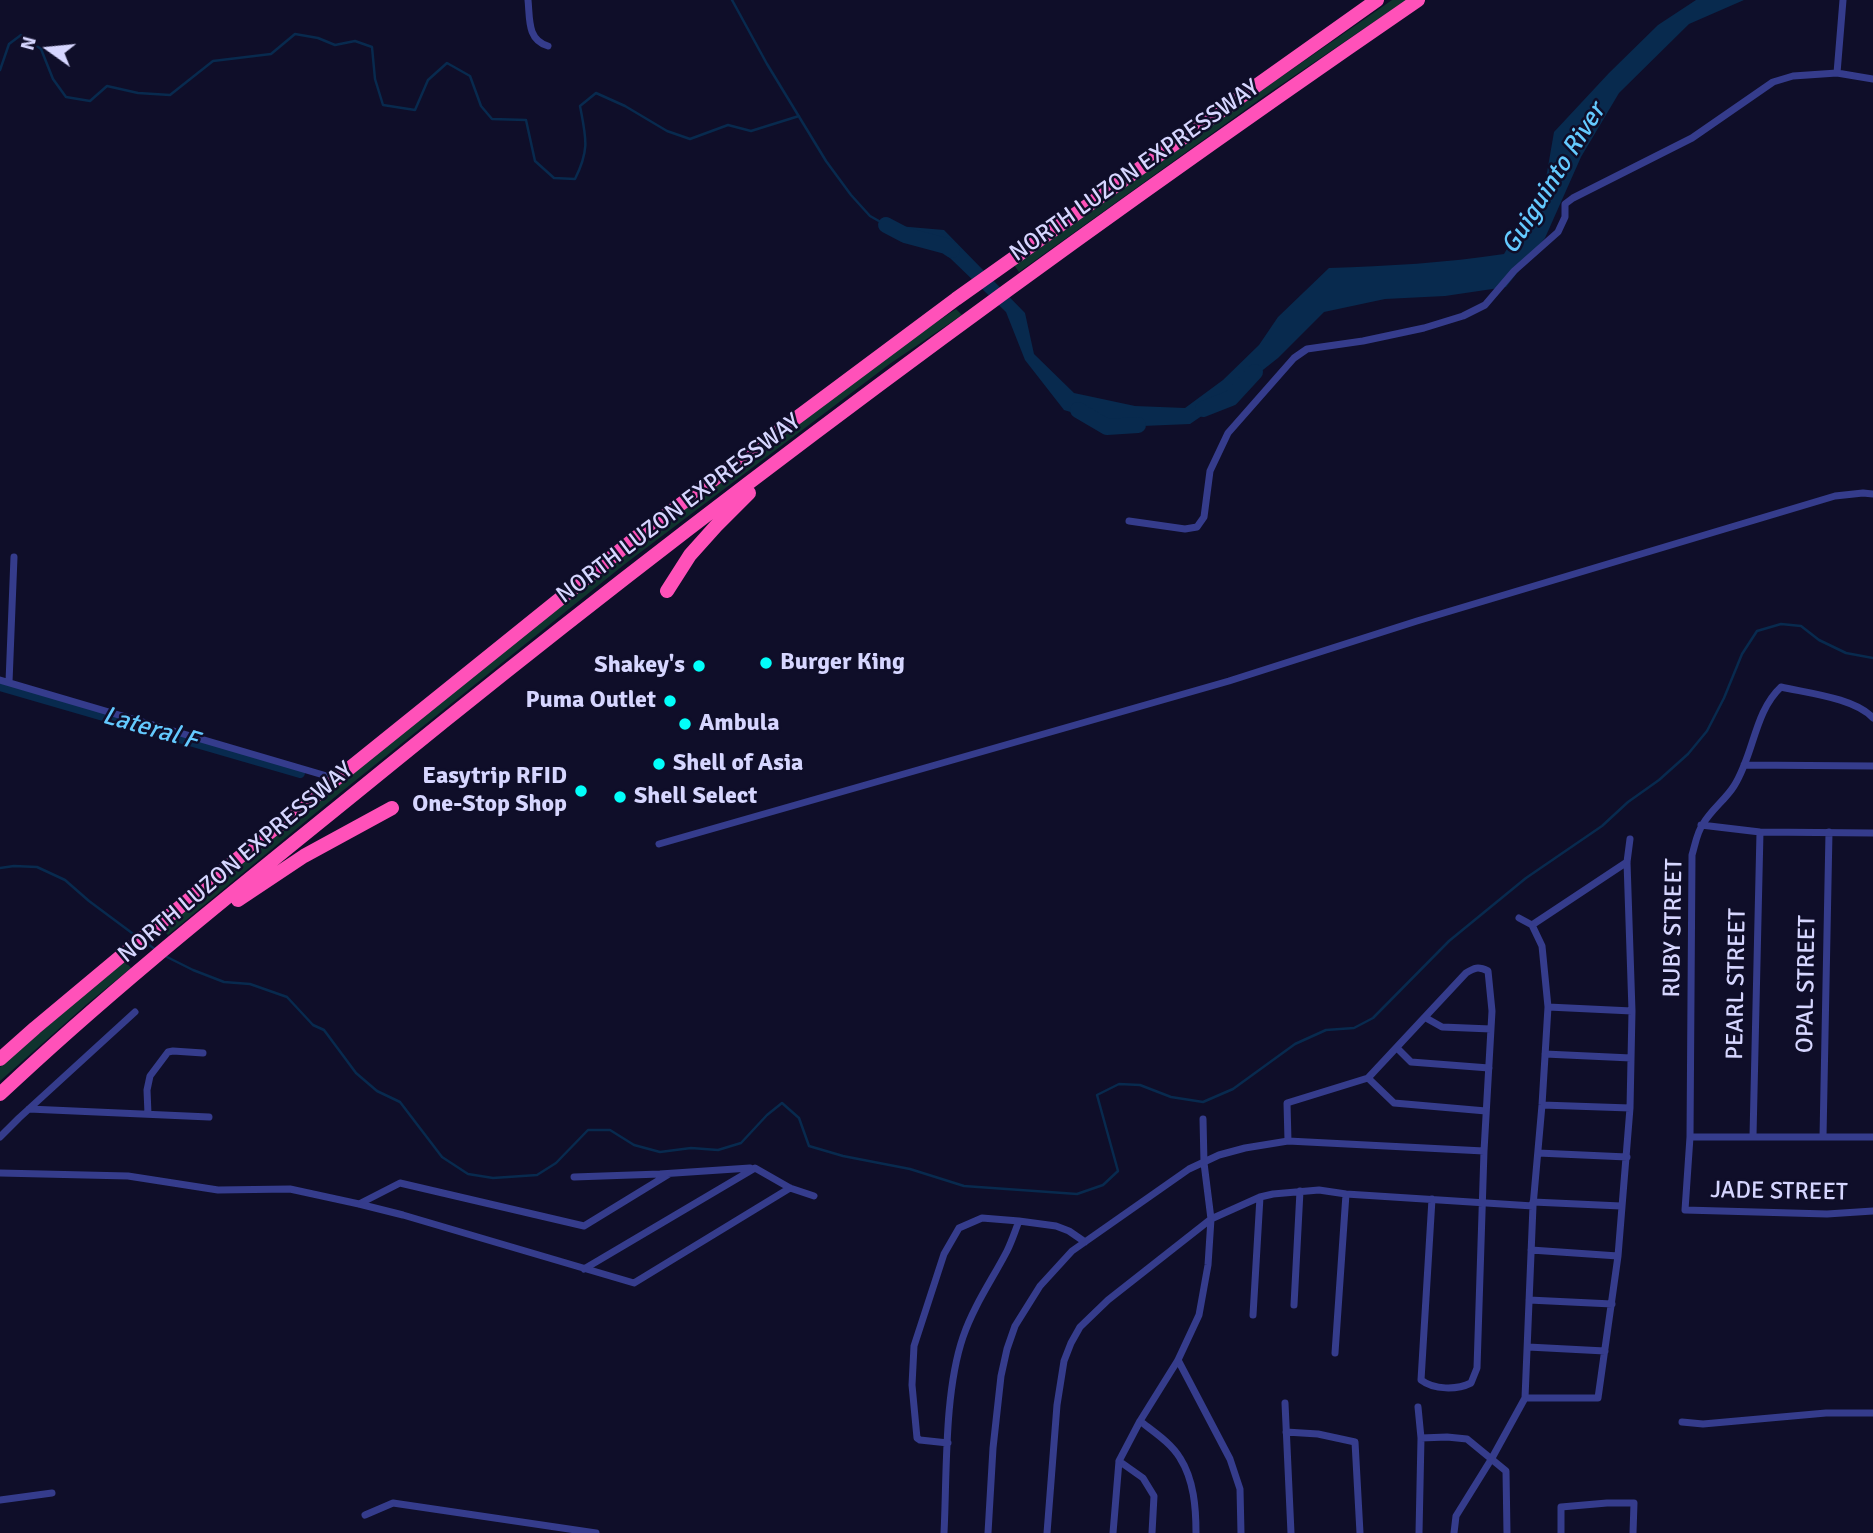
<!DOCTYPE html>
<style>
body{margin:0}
#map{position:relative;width:1873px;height:1533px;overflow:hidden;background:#0f0e29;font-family:Signika,sans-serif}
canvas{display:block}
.north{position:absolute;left:14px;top:14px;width:70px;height:70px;-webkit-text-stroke:5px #0f0e29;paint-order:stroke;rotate:285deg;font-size:19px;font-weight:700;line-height:28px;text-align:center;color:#d6d6ff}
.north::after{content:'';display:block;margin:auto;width:24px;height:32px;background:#d6d6ff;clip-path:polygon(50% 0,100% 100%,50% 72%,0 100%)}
</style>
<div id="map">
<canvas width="1873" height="1533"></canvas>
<div class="north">N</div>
</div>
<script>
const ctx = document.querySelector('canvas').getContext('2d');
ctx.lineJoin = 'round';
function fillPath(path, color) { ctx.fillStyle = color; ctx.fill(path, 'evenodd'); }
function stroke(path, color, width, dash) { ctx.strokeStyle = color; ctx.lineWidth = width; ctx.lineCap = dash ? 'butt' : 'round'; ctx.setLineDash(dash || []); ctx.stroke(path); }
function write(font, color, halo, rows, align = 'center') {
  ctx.font = font + ' Signika,sans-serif'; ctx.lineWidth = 5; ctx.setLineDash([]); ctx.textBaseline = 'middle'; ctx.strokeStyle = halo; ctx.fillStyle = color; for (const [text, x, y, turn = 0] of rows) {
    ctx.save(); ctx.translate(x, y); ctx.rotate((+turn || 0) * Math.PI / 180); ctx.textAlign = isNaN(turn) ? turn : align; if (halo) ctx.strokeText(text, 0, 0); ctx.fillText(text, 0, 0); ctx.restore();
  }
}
fillPath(new Path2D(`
 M1392 0H1406L1263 97 1019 272 1014 265 1252 97Z
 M956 309 962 315 891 363 625 564 335 797 168 935 162 929 527 631 706 492 886 356Z
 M124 960 131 968 87 1004 0 1081V1067Z`), '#10332e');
fillPath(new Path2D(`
 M1696 0H1744L1689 24 1619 93 1581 157 1545 238 1506 287 1445 296 1385 299 1324 312 1278 358 1225 400 1190 424 1119 427 1064 410 1025 360 1006 312 951 259 924 235 886 225 944 230 1025 313 1034 354 1074 393 1135 406 1185 408 1223 380 1259 345 1278 317 1329 268C1388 266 1446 263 1504 254L1545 184 1554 132 1609 73 1658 25Z`), '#082a4e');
stroke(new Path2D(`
 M732 0 767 64 826 161 851 195 870 216 886 225
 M0 70 9 44 21 35 41 49 53 79 66 97 90 101 107 86 138 93 170 95 213 61 271 54 295 34 318 38 335 45 355 41 372 47 375 79 383 105 415 110 428 80 447 63 470 76 481 106 492 119 526 120 535 161 554 178 575 179C590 149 586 138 580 106L596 93 625 106 667 131 690 139 728 125 751 131 799 116
 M0 868 14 866 37 867 65 880 89 901 136 936
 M145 942 156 950
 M165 956 193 970 224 982 250 984 287 997 313 1025 324 1030 356 1073 377 1091 400 1102 442 1157 468 1174 493 1178 537 1175 556 1163 588 1130H610L634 1145 660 1152 691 1148 718 1150 741 1143 767 1115 782 1103 799 1118 809 1146 843 1156 910 1169 964 1186 1077 1194 1103 1185 1118 1171 1097 1095 1119 1084 1140 1085 1171 1097 1203 1102 1233 1089 1295 1044 1326 1030 1354 1028 1373 1018 1449 941 1526 878 1602 826 1628 802 1659 780 1688 754 1707 731 1724 698 1742 654 1757 631 1781 624 1801 626 1819 640 1846 653 1873 658`), '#082a4e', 2.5);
stroke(new Path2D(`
 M0 686 300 773`), '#082a4e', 10);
stroke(new Path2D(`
 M886 225 905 235 946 246 952 250
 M1203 409 1231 398 1255 372
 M1078 410 1107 427 1138 425`), '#082a4e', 16);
stroke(new Path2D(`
 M528 0C530 19 527 40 548 46
 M1843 0 1837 73 1873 79
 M1129 521 1185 529 1197 527 1204 517 1210 471 1228 433 1294 358 1307 349 1363 341 1424 328 1463 316 1485 305 1514 271 1558 232 1565 217V204L1573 198 1692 138 1773 82 1793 76 1837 73
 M0 680 337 779
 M9 682 14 557
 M1873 718C1855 698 1807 693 1781 687 1754 712 1754 755 1734 786 1726 799 1711 810 1703 824 1697 832 1695 845 1692 855L1690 1137 1685 1210 1827 1214 1873 1211
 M1744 765 1873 766
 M1701 825 1760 832 1873 833
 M659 844 1229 681 1417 621 1835 496 1863 493 1873 494
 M1532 925 1627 862
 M1548 1007 1632 1011
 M1426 1018 1442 1027 1491 1029
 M1397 1048 1411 1062 1489 1068
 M1545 1054 1631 1058
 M1368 1078 1394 1103 1486 1111
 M1542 1105 1630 1108
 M29 1109 209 1117
 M148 1114 147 1090 150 1076 168 1052 173 1051 203 1053
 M1753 1136 1760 832
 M0 1137 19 1118 135 1012
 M1690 1137H1873
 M1823 1137 1829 832
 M1288 1141 1287 1103 1368 1078 1466 973C1474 968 1478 966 1488 971L1492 1011 1484 1151 1477 1368 1471 1383C1457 1390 1434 1390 1421 1380L1432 1199
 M1538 1153 1627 1157
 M0 1173 128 1176 218 1190 290 1189 359 1204 403 1215 634 1283 790 1188
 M574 1177 660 1174 750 1168
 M1533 1202 1621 1206
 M359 1204 400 1183 584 1226 669 1174
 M1531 1250 1618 1256
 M584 1269 755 1168 790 1188 814 1196
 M1529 1300 1612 1304
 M1294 1305 1300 1191
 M1253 1315 1260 1197
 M1528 1347 1605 1351
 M1335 1353 1346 1194
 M1178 1360 1230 1459 1240 1489 1241 1533
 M1525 1398H1598L1618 1256 1630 1108 1632 1011 1627 862 1630 839
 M1285 1403 1291 1533
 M1418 1407 1421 1438 1447 1437 1467 1439 1506 1471 1507 1533
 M1140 1421C1154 1432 1171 1443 1180 1458 1194 1480 1196 1508 1196 1533
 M1682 1422 1703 1424 1826 1413H1873
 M1286 1432 1318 1434 1355 1442 1360 1533
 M948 1443 920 1440 917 1438 912 1385 914 1346 944 1254 959 1228 982 1218 1019 1221 1056 1226 1069 1231 1085 1242
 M1119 1461 1143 1478 1154 1496 1152 1533
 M0 1500 52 1493
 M365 1515 393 1503 596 1533
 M944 1533C947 1473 944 1393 963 1337 974 1305 992 1280 1007 1251 1012 1241 1015 1231 1019 1221
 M988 1533 993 1448 1001 1376 1007 1349 1015 1326 1040 1286 1072 1251 1189 1169 1219 1155 1245 1148 1288 1141 1484 1151
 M1047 1533 1057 1405 1064 1361 1071 1343 1080 1327 1108 1300 1211 1219 1260 1197 1273 1194 1319 1190 1346 1194 1533 1206
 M1113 1533 1119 1461 1140 1421 1178 1360 1199 1315 1208 1265 1211 1219 1204 1163 1203 1119
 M1419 1533 1421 1438
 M1454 1533 1456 1516 1492 1458 1525 1398 1533 1206 1542 1105 1548 1007 1542 946 1532 925 1519 918
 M1561 1533V1507L1607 1503H1634L1633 1533`), '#353c8c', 7);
stroke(new Path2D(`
 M667 591 690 555 716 526 749 493
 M238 900 304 856 392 808
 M0 1059 35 1028 248 850 638 536 956 299 1377 0
 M0 1094C122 979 255 875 385 769 718 498 1064 243 1418 0`), '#ff51b9', 14);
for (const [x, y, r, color] of [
 [766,663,7,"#02fffa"],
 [699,666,7,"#02fffa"],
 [670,701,7,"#02fffa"],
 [685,724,7,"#02fffa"],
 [659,764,7,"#02fffa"],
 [581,791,7,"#02fffa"],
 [620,797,7,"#02fffa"]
]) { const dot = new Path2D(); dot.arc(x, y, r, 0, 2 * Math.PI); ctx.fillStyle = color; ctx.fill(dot); stroke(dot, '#0f0e29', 2.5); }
write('24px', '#d6d6ff', '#0f0e29', [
 ["NORTH LUZON EXPRESSWAY",1135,171,-35],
 ["NORTH LUZON EXPRESSWAY",679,509,-37],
 ["NORTH LUZON EXPRESSWAY",236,863,-40],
 ["RUBY STREET",1674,928,-89],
 ["PEARL STREET",1737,984,-89],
 ["OPAL STREET",1807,984,-89],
 ["JADE STREET",1779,1192,1]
]);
write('bold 24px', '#d6d6ff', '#0f0e29', [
 ["Burger King",780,663],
 ["Shakey's",685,666,"right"],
 ["Puma Outlet",656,701,"right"],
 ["Ambula",699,724],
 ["Shell of Asia",673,764],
 ["Easytrip RFID",567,777,"right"],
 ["One-Stop Shop",567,805,"right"],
 ["Shell Select",634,797]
], 'left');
write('italic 26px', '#64caff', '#0f0e29', [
 ["Guiguinto River",1554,179,-58],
 ["Lateral F",150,729,16]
]);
</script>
